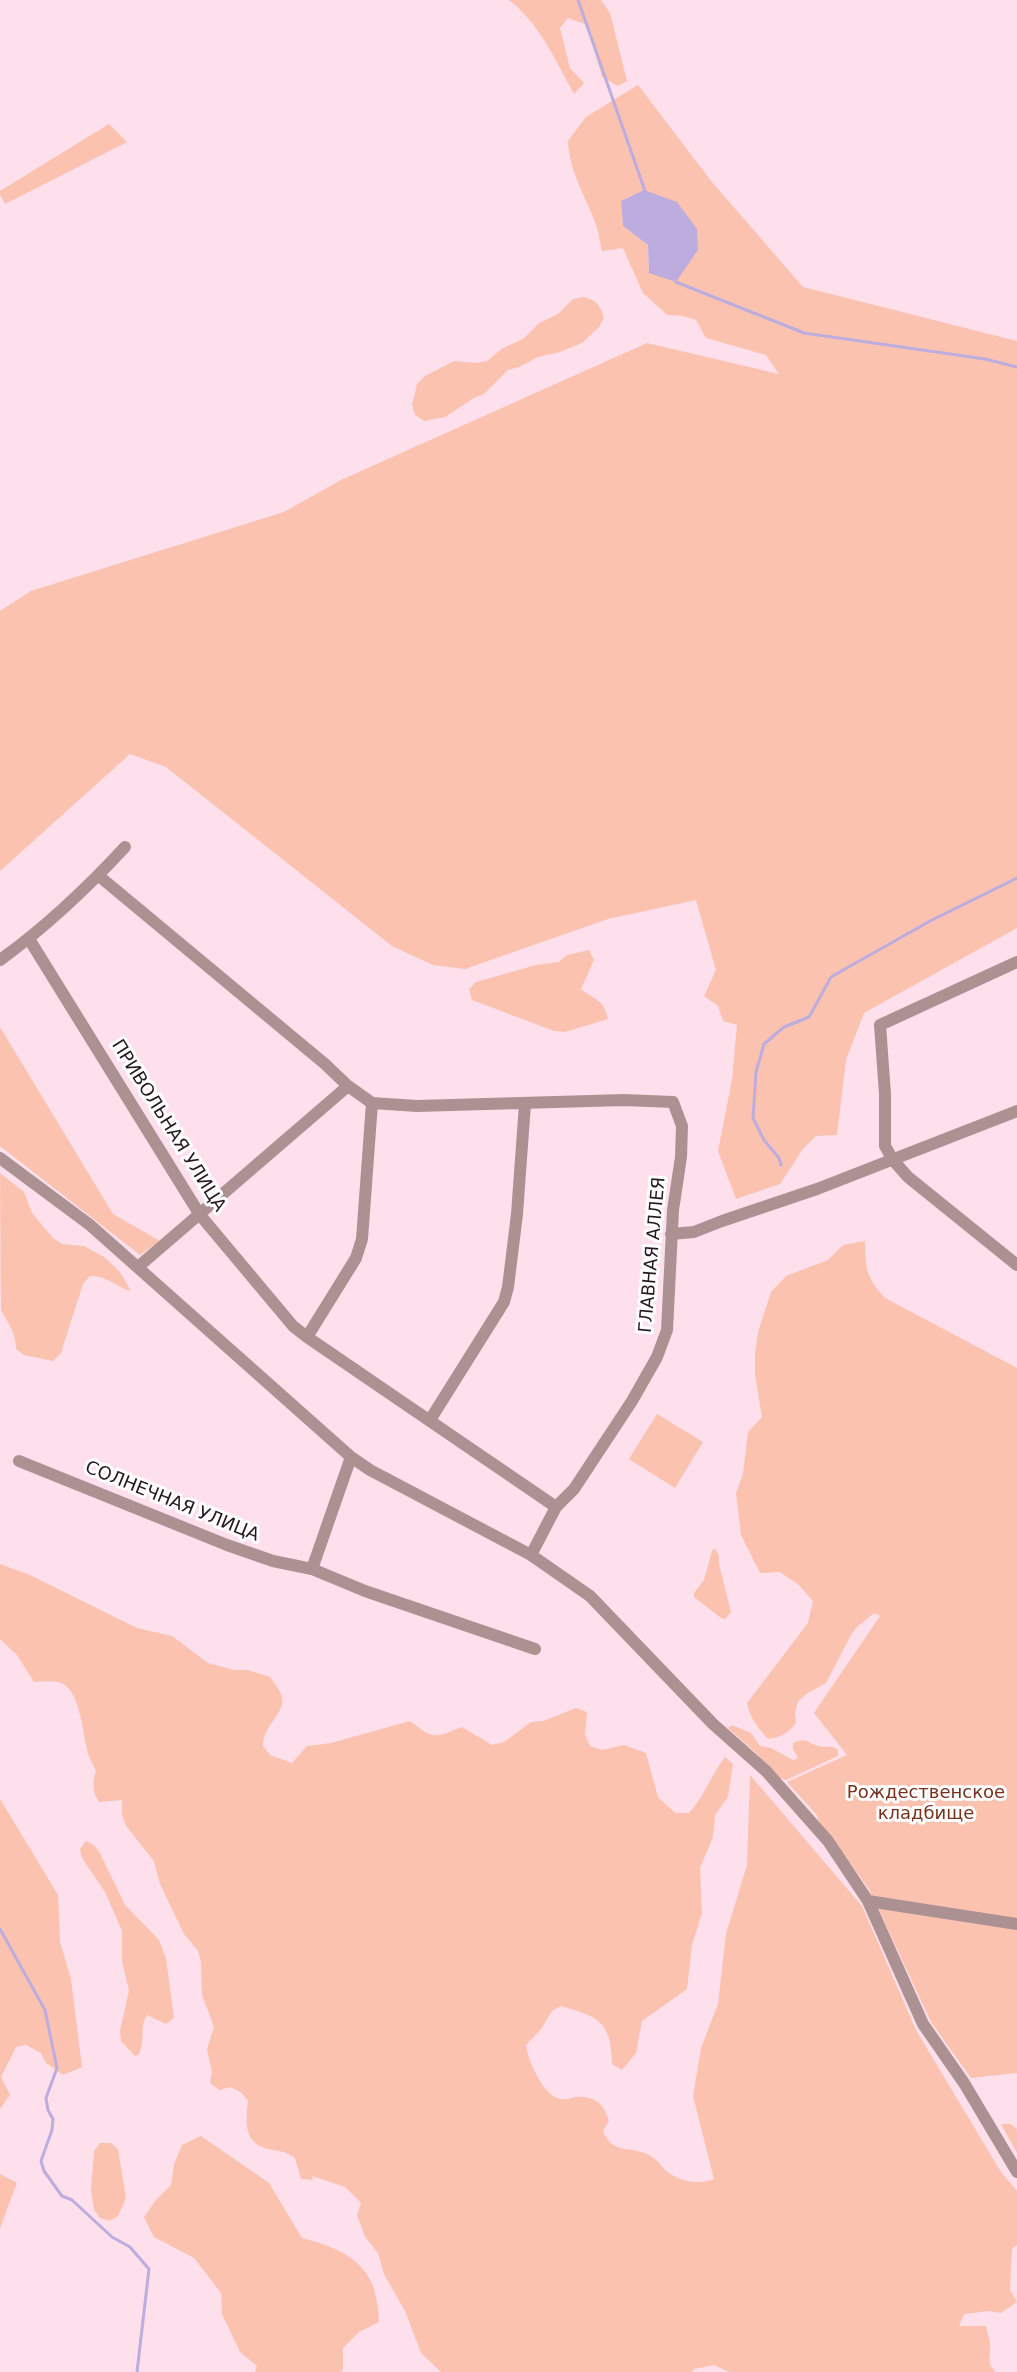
<!DOCTYPE html>
<meta charset="utf-8">
<style>
body{margin:0}
canvas{display:block;background:#fde0ec}
</style>
<canvas width="1017" height="2372"></canvas>
<script>
const ctx = document.querySelector('canvas').getContext('2d');
ctx.lineJoin = 'round';
function fillPath(path, color) { ctx.fillStyle = color; ctx.fill(path, 'evenodd'); }
function stroke(path, color, width, dash) { ctx.strokeStyle = color; ctx.lineWidth = width; ctx.lineCap = dash ? 'butt' : 'round'; ctx.setLineDash(dash || []); ctx.stroke(path); }
function write(font, color, halo, rows, align = 'center') {
  ctx.font = font + ' "DejaVu Sans",sans-serif'; ctx.lineWidth = 6; ctx.setLineDash([]); ctx.textBaseline = 'middle'; ctx.strokeStyle = halo; ctx.fillStyle = color; for (const [text, x, y, turn = 0] of rows) {
    ctx.save(); ctx.translate(x, y); ctx.rotate((+turn || 0) * Math.PI / 180); ctx.textAlign = isNaN(turn) ? turn : align; if (halo) ctx.strokeText(text, 0, 0); ctx.fillText(text, 0, 0); ctx.restore();
  }
}
fillPath(new Path2D(`
 M509 0H601L610 13 627 81 618 86 602 77 587 25 568 18 560 28 570 68 584 83 574 94C556 61 539 23 509 0Z
 M638 85 712 182 803 287 1017 341V928L864 1013 846 1060 837 1135 816 1136 803 1149 780 1184 736 1199 718 1151 732 1080 737 1025 723 1021 718 1006 704 996 716 970 696 900 608 919 465 969 433 965 392 946 166 767 130 754 0 871V611L31 591 284 512 341 480 647 343 779 374 766 355 706 338 696 320 683 316 667 315 643 293 623 248 602 251C600 243 599 235 597 227 587 199 569 172 568 141L586 117ZM644 190 698 250 687 264 649 273 648 245 623 226 621 201Z
 M109 124 127 142 5 204 0 195V191Z
 M583 297C597 300 600 305 604 318L599 327 582 343 560 352 538 357 519 367 508 370 484 394 474 398 445 417 424 421 415 415 412 405 417 384 425 376 454 361 476 363 487 361 503 348 523 339 539 323 558 314 573 299Z
 M589 950 594 960 581 989C595 1000 604 999 608 1019L565 1032 554 1031 472 1000 469 989 476 982 536 965 559 962 567 955Z
 M0 1027 113 1214 160 1241 140 1255 0 1146Z
 M0 1173 24 1192 32 1213 53 1238 62 1244 84 1246 104 1257 120 1272 131 1291C116 1287 106 1275 90 1276L83 1284 61 1353 53 1361 24 1355 16 1349C16 1333 8 1323 1 1310Z
 M865 1241C865 1268 866 1277 885 1298L1017 1368V2073L971 2078 931 2022 869 1889 818 1820 817 1815 787 1782 847 1755 814 1713 880 1616 874 1613 857 1627 851 1635 826 1683 806 1694 798 1702 795 1712 796 1723C788 1733 781 1737 769 1739 759 1731 749 1716 747 1703L808 1623 813 1601 799 1585 780 1572 760 1573 741 1535 736 1493 743 1474 748 1432 762 1417 755 1375V1353L758 1332 771 1292 786 1276 828 1260 843 1245Z
 M657 1414 703 1442 675 1488 629 1459Z
 M715 1548 719 1556V1564L731 1612 725 1619 721 1618 694 1597V1593L704 1580 712 1551Z
 M0 1564 30 1575 137 1628 172 1636 208 1663 234 1670H247L270 1677C274 1683 281 1691 282 1698 285 1714 263 1725 263 1746L270 1755 292 1763 307 1746 331 1743 410 1721C434 1740 434 1738 462 1727L492 1745 504 1742 531 1722 543 1721 576 1708 587 1712 585 1735 590 1746 602 1750 624 1745 646 1753 658 1797 675 1813H689C704 1797 711 1775 725 1757L733 1764 728 1797 715 1815 713 1837 700 1868 702 1913 692 1945 687 1989 642 2021 636 2053 622 2070 612 2064C611 2021 599 2017 561 2006L552 2011 541 2029 526 2045C528 2061 543 2095 560 2099 564 2100 571 2098 575 2097 594 2095 604 2103 609 2121L603 2131C613 2156 632 2145 651 2156 658 2160 662 2168 669 2173 682 2182 700 2185 714 2179L693 2096 701 2048 718 2004 726 1934 747 1865 750 1775 862 1906 916 2030 1001 2172 1017 2191V2245L1012 2249 1010 2290 1017 2302 1001 2313 990 2311 964 2314 959 2326H986C987 2333 991 2341 990 2348 990 2358 987 2364 996 2372H729L714 2365 694 2369 692 2372H441L421 2353 405 2311 384 2274 378 2253 365 2237 357 2215 361 2203 345 2187 312 2176 313 2180 301 2179 295 2158C286 2151 279 2151 268 2149 243 2143 246 2121 248 2101L241 2092 230 2087 220 2090 210 2083 212 2072 207 2049 214 2027 202 1995 201 1961 198 1951 184 1934 160 1884 154 1861 126 1826 122 1815V1800L99 1802C92 1791 92 1783 96 1771 93 1764 88 1756 87 1749 83 1733 80 1697 66 1686 58 1679 44 1682 34 1682L17 1655 0 1639Z
 M732 1725 751 1733 760 1746 771 1748 793 1760 798 1758 793 1749V1743C807 1737 806 1742 818 1746 826 1749 830 1744 838 1750V1756L786 1780 776 1776 756 1753 728 1728Z
 M0 1799 58 1895 60 1942 71 1979 82 2067 63 2075 46 2063 41 2053 26 2045 16 2047 1 2077 10 2095 0 2109Z
 M86 1841 94 1845 100 1853 125 1905 159 1940 166 1958 174 2018 166 2024 147 2015C139 2029 146 2039 139 2054L135 2056 121 2041 120 2031 129 1991 122 1961V1931L105 1892 82 1858 80 1849Z
 M1001 2124H1011L1017 2129V2153Z
 M201 2136 269 2183 302 2238C351 2251 378 2267 379 2322L359 2332 343 2348V2370L340 2372H255L257 2366 240 2352 222 2314 221 2293 194 2258 154 2237 144 2217 156 2200 171 2185 174 2164 182 2145Z
 M100 2143H111L118 2149 126 2198 118 2216 110 2221 100 2218 94 2210 91 2190 94 2151Z
 M0 2174 17 2183 0 2228Z`), '#fbc2b0');
fillPath(new Path2D(`
 M644 190 677 202 697 229 698 250 676 282 649 273 648 245 623 226 621 201Z`), '#bdadde');
stroke(new Path2D(`
 M578 0 645 191
 M675 279 676 282 804 333 985 359 1017 367
 M781 1165 779 1158 764 1140 753 1118 756 1072 764 1044 784 1027 809 1017 831 977 930 921 1017 878
 M0 1929 45 2010 57 2068 46 2098 48 2110 53 2119 52 2130 41 2161 44 2171 62 2196 72 2200 112 2237 130 2247 149 2269 137 2372`), '#bdadde', 3);
stroke(new Path2D(`
 M99 876 325 1064 348 1086 372 1103 417 1106 624 1100 673 1102 682 1126 681 1157 673 1210 667 1330 657 1357 632 1401 574 1489 556 1507 531 1555
 M29 939 200 1215 293 1326 307 1337 556 1507
 M0 960C46 927 87 888 125 847
 M1017 962 880 1025 885 1094V1146L893 1160 908 1177 1017 1265
 M0 1158 90 1225 351 1457 370 1470 531 1555 590 1596 713 1724 766 1771 828 1841 868 1901 923 2024 964 2083 1017 2172
 M671 1234 694 1232 722 1221 817 1189 1017 1111
 M138 1267 348 1086
 M307 1337 356 1258 362 1239 372 1103
 M430 1420 504 1302 508 1287 517 1214 525 1104
 M19 1461 227 1545 273 1561 312 1569 365 1591 535 1649
 M312 1569 351 1457
 M868 1901 1017 1924`), '#ac9193', 12);
write('18px', '#25181e', '#fff', [
 ["ПРИВОЛЬНАЯ УЛИЦА",168,1126,58],
 ["ГЛАВНАЯ АЛЛЕЯ",653,1255,-85],
 ["СОЛНЕЧНАЯ УЛИЦА",172,1502,22]
]);
write('18px', '#76321c', '#fff', [
 ["Рождественское",926,1793],
 ["кладбище",926,1814]
]);
</script>
